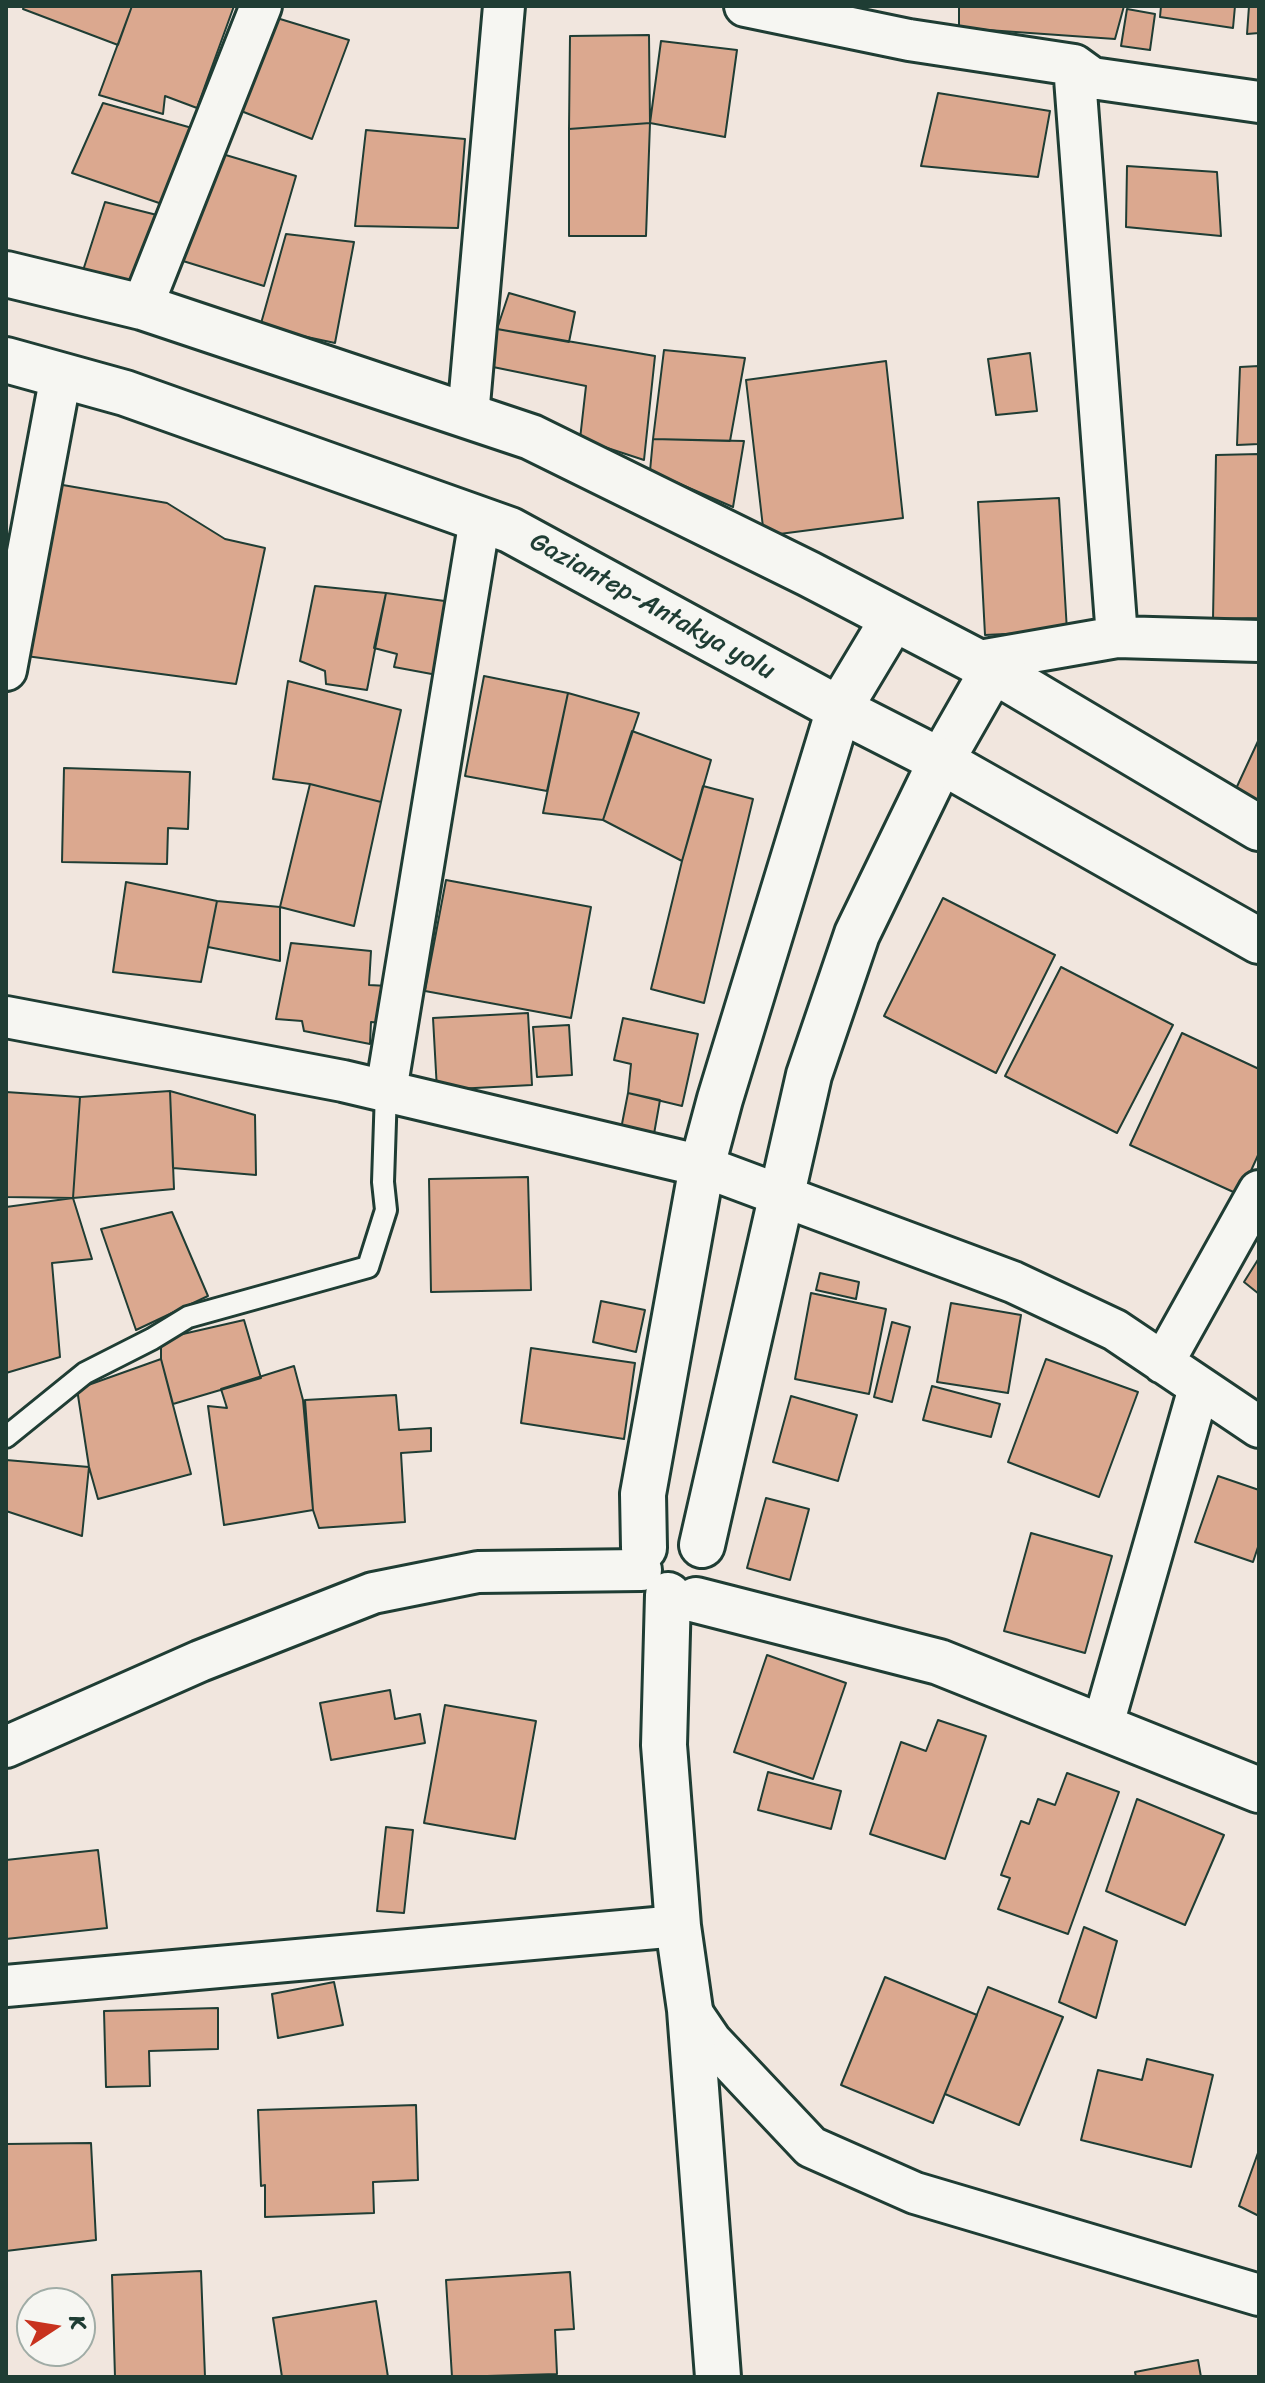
<!DOCTYPE html>
<style>
body{margin:0}
#map{position:relative;width:1265px;height:2383px;overflow:hidden;background:#f1e6de;font-family:Sriracha,sans-serif}
canvas{display:block}
.frame{position:absolute;inset:0;border:8px solid #1f3d34;pointer-events:none}
.north{position:absolute;left:16px;top:2287px;width:80px;height:80px;box-sizing:border-box;background:#f6f6f2;border:2px solid #a0aca6;border-radius:50%;rotate:78deg;font-size:22px;font-weight:700;line-height:32px;text-align:center;color:#1f3d34}
.north::after{content:'';display:block;margin:auto;width:28px;height:36px;background:#c8321e;clip-path:polygon(50% 0,100% 100%,50% 72%,0 100%)}
</style>
<div id="map">
<canvas width="1265" height="2383"></canvas>
<div class="frame"></div>
<div class="north">K</div>
</div>
<script>
const ctx = document.querySelector('canvas').getContext('2d');
ctx.lineJoin = 'round';
function fillPath(path, color) { ctx.fillStyle = color; ctx.fill(path, 'evenodd'); }
function stroke(path, color, width, dash) { ctx.strokeStyle = color; ctx.lineWidth = width; ctx.lineCap = dash ? 'butt' : 'round'; ctx.setLineDash(dash || []); ctx.stroke(path); }
function write(font, color, halo, rows, align = 'center') {
  ctx.font = font + ' Sriracha,sans-serif'; ctx.lineWidth = 8; ctx.setLineDash([]); ctx.textBaseline = 'middle'; ctx.strokeStyle = halo; ctx.fillStyle = color; for (const [text, x, y, turn = 0] of rows) {
    ctx.save(); ctx.translate(x, y); ctx.rotate((+turn || 0) * Math.PI / 180); ctx.textAlign = isNaN(turn) ? turn : align; if (halo) ctx.strokeText(text, 0, 0); ctx.fillText(text, 0, 0); ctx.restore();
  }
}
const building = new Path2D(`
 M24 6H132L118 45 23 9Z
 M132 6H234L197 108 165 96 163 114 99 95Z
 M959 6H1124L1115 39 959 28Z
 M1161 6H1235L1233 28 1160 17Z
 M1249 6H1259V33L1247 34Z
 M1127 9 1155 14 1150 50 1121 46Z
 M267 15 349 40 312 139 231 107Z
 M649 35 650 123 569 129 570 36Z
 M661 41 737 50 725 137 650 123Z
 M938 93 1050 111 1038 177 921 166Z
 M103 103 192 128 162 204 72 173Z
 M650 123 646 236H569V129Z
 M366 130 465 139 458 228 355 226Z
 M219 153 296 176 264 286 183 261Z
 M1127 166 1217 172 1221 236 1126 227Z
 M105 202 169 218 142 298 79 283Z
 M286 234 354 242 335 343 260 327Z
 M509 293 575 312 569 342 497 329Z
 M497 329 655 356 644 460 580 439 586 386 493 367Z
 M664 350 745 358 730 441 653 439Z
 M1030 353 1037 411 996 415 988 359Z
 M886 361 903 518 764 536 746 380Z
 M1259 366V444L1237 445 1240 367Z
 M653 439 744 441 733 507 650 471Z
 M1259 454V618L1213 619 1216 455Z
 M57 484 167 503 225 539 265 548 236 684 26 656Z
 M1059 498 1067 631 985 635 978 502Z
 M315 586 386 593 367 690 326 684 325 671 300 661Z
 M386 593 452 602 437 675 394 667 397 654 374 648Z
 M484 676 568 693 547 791 465 776Z
 M288 681 401 710 381 802 310 784 273 779Z
 M568 693 639 713 603 820 543 813Z
 M632 731 711 760 682 861 603 820Z
 M1259 739V821L1228 806Z
 M64 768 190 772 188 829 168 828 167 864 62 862Z
 M310 784 381 802 354 926 280 907Z
 M703 786 753 799 704 1003 651 989 682 861Z
 M446 880 591 907 571 1018 425 991Z
 M126 882 217 901 201 982 113 972Z
 M943 898 1055 955 996 1073 884 1016Z
 M217 901 280 907V961L208 947Z
 M291 943 371 951 369 985 388 986 383 1023 371 1022 370 1044 304 1031 302 1021 276 1019Z
 M1061 967 1173 1025 1117 1133 1005 1076Z
 M528 1013 532 1085 437 1090 433 1018Z
 M623 1018 698 1034 682 1106 628 1093 631 1064 614 1060Z
 M569 1025 572 1075 537 1077 533 1027Z
 M1182 1033 1259 1069V1153L1240 1195 1130 1145Z
 M170 1091 174 1189 73 1198 80 1097Z
 M170 1091 255 1115 256 1175 173 1168Z
 M6 1092 80 1097 73 1198 6 1197Z
 M628 1093 660 1100 654 1134 621 1129Z
 M528 1177 531 1290 431 1292 429 1179Z
 M73 1198 92 1259 52 1263 60 1357 6 1373V1207Z
 M172 1212 208 1296 136 1330 101 1229Z
 M1259 1258V1294L1244 1282Z
 M820 1273 859 1282 856 1299 816 1290Z
 M811 1293 886 1309 869 1394 795 1379Z
 M601 1301 645 1310 636 1352 593 1342Z
 M951 1303 1021 1315 1008 1393 937 1382Z
 M244 1320 261 1378 173 1404 161 1359V1339Z
 M892 1322 910 1327 892 1402 874 1397Z
 M531 1348 635 1363 624 1439 521 1423Z
 M161 1359 191 1474 98 1499 89 1467 77 1389Z
 M1046 1359 1138 1392 1099 1497 1008 1462Z
 M294 1366 303 1400 313 1510 224 1525 208 1406 227 1408 221 1389Z
 M932 1386 1000 1404 991 1437 923 1420Z
 M396 1395 399 1430 431 1428V1451L401 1453 405 1522 319 1528 313 1510 305 1400Z
 M791 1396 857 1415 838 1481 773 1462Z
 M6 1460 89 1467 82 1536 6 1511Z
 M1218 1476 1259 1490V1544L1253 1562 1195 1542Z
 M766 1498 809 1509 790 1580 747 1568Z
 M1031 1533 1112 1556 1085 1653 1004 1631Z
 M767 1655 846 1683 813 1779 734 1752Z
 M390 1690 395 1719 420 1714 425 1743 331 1760 320 1703Z
 M445 1705 536 1721 515 1839 424 1823Z
 M938 1720 986 1736 945 1859 870 1834 901 1742 926 1751Z
 M768 1772 841 1791 831 1829 758 1810Z
 M1067 1773 1119 1792 1068 1934 998 1909 1010 1878 1001 1875 1021 1821 1029 1824 1038 1799 1055 1805Z
 M1137 1799 1224 1835 1185 1925 1106 1891Z
 M386 1827 413 1830 404 1913 377 1911Z
 M98 1850 107 1928 6 1939V1860Z
 M1084 1927 1117 1941 1096 2018 1059 2002Z
 M885 1977 977 2015 933 2123 841 2085Z
 M334 1982 343 2025 278 2038 272 1994Z
 M988 1987 1063 2017 1019 2125 945 2094Z
 M218 2008V2049L149 2051 150 2086 106 2087 104 2011Z
 M1147 2059 1213 2075 1191 2167 1081 2140 1098 2070 1142 2080Z
 M416 2105 418 2180 373 2182 374 2213 265 2217V2185L261 2186 258 2110Z
 M91 2143 96 2240 6 2251V2144Z
 M1259 2150V2216L1239 2206Z
 M201 2271 205 2377H115L112 2275Z
 M570 2272 574 2329 555 2330 557 2374 452 2377 446 2280Z
 M376 2301 388 2377H282L273 2318Z
 M1198 2360 1201 2377H1136L1135 2372Z`);
fillPath(building, '#dba88f');
stroke(building, '#1f3d34', 2);
const service = new Path2D(`
 M6 1437 85 1373 152 1339 188 1317 368 1267 386 1210 383 1182 386 1091`);
const minor = new Path2D(`
 M745 6 909 40 1074 65 1092 78 1259 102
 M1074 65 1117 637
 M142 307 261 6
 M468 416 504 6
 M974 662 1117 637 1259 641
 M6 670 61 375
 M6 1017 343 1081 702 1166 1013 1282 1115 1330 1259 1427
 M386 1091 480 519
 M1163 1363 1259 1191
 M1102 1728 1199 1388
 M6 1747 200 1661 373 1593 478 1572 641 1570
 M6 1986 678 1926
 M690 2010 711 2041 811 2147 915 2193 1259 2295`);
const tertiary = new Path2D(`
 M702 1545 809 1075 857 934 941 761 993 670
 M644 1548 643 1494 702 1166 720 1099 839 709 893 619
 M668 1595 664 1745 678 1926 690 2010 718 2377
 M696 1600 939 1662 1259 1790`);
const secondary = new Path2D(`
 M6 274 142 307 531 437 809 574 993 670 1259 828
 M6 360 125 393 510 530 839 709 941 761 1259 941`);
stroke(service, '#1f3d34', 26);
stroke(minor, '#1f3d34', 46);
stroke(tertiary, '#1f3d34', 50);
stroke(secondary, '#1f3d34', 50);
stroke(service, '#f6f6f2', 20);
stroke(minor, '#f6f6f2', 40);
stroke(tertiary, '#f6f6f2', 44);
stroke(secondary, '#f6f6f2', 44);
write('26px', '#1f3d34', '#f6f6f2', [
 ["Gaziantep-Antakya yolu",652,607,29]
]);
</script>
